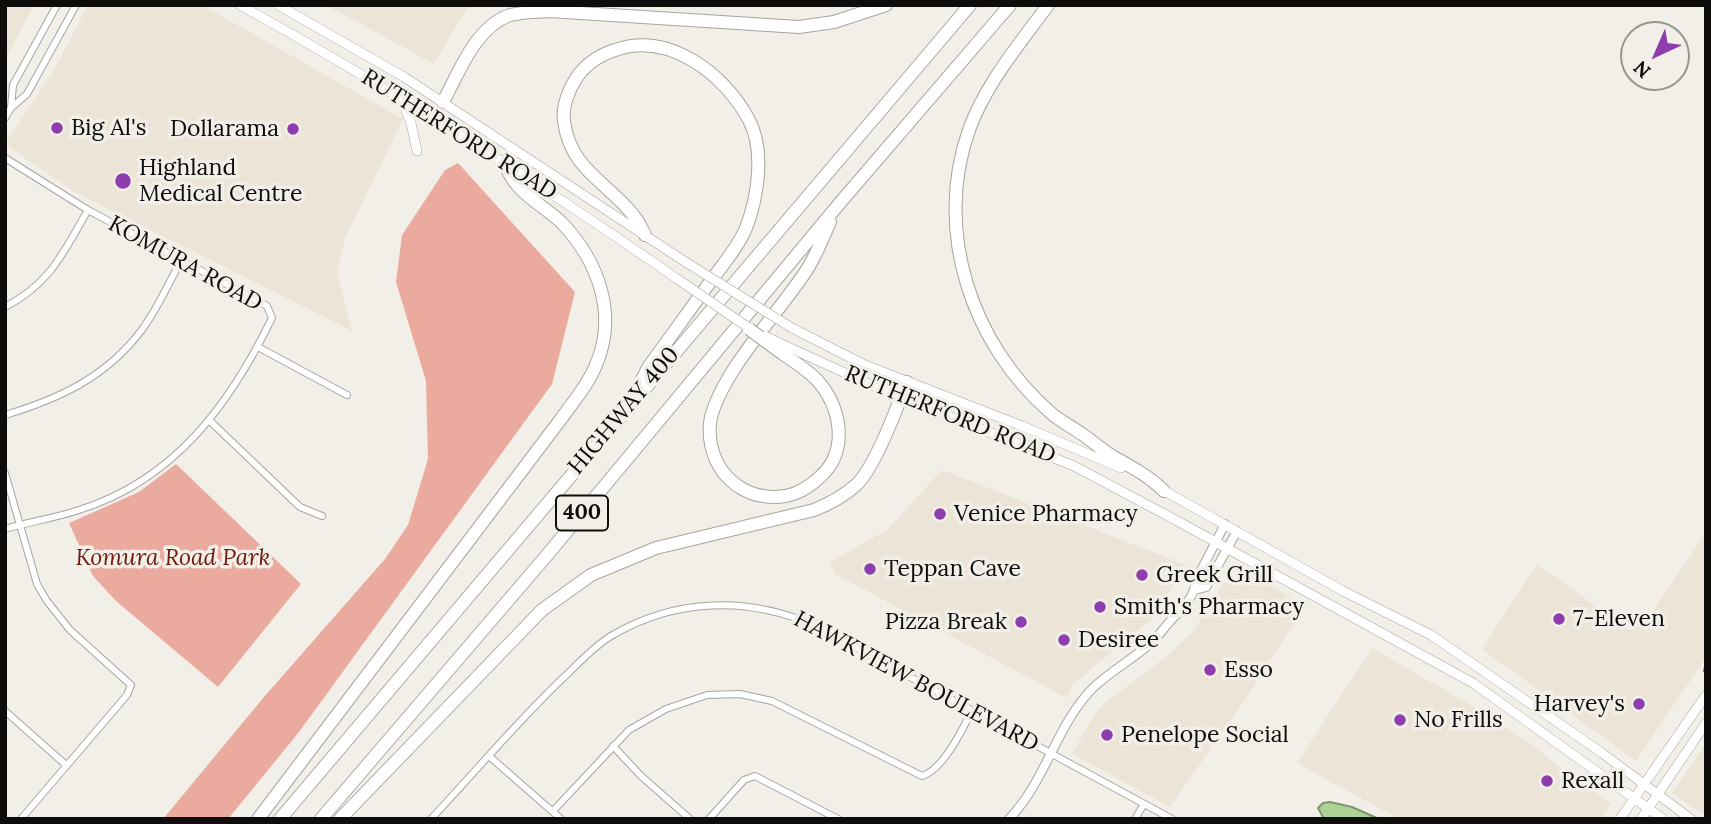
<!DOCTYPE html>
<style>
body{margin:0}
#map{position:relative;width:1711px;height:824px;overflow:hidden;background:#f2efe9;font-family:Lora,serif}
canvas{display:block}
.frame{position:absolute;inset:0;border:7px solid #0e0d0b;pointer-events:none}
.north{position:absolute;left:1620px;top:21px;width:70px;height:70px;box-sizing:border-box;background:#f2efe9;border:2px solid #979590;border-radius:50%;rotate:224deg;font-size:19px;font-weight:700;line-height:28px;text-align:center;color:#0e0d0b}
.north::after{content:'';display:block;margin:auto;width:24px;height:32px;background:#8d3dad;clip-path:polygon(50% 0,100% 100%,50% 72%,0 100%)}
</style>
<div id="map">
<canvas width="1711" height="824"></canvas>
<div class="frame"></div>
<div class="north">N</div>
</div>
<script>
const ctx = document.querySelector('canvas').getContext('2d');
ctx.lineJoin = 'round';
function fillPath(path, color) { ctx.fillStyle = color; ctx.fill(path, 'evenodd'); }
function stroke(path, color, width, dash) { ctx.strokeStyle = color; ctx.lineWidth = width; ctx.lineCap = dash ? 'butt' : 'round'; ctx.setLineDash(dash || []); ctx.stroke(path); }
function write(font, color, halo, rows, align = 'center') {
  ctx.font = font + ' Lora,serif'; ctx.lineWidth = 7; ctx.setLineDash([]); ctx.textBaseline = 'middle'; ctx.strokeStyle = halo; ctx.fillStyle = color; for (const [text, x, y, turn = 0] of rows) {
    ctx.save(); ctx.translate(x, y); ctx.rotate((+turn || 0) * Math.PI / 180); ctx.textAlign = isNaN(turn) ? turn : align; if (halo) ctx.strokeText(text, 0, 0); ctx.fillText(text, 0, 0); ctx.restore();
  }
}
fillPath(new Path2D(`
 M5 5H34L5 60Z
 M88 5H202L403 119 345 238 337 271 352 331 78 194 10 148 7 141 53 72Z
 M326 5H469L434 64Z
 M942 470 1186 565 1152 619 1073 684 1067 698 835 574 830 562 887 530Z
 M1706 533V657L1636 761 1482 649 1537 564 1629 630 1643 625Z
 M1250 574 1305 606 1240 707 1170 807 1072 754 1095 714 1106 702 1167 656 1194 630 1224 583Z
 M1372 648 1467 703 1536 747 1558 766 1611 803 1601 819H1399L1297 763Z
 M1706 743V816L1672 793Z`), '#ebe4d7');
fillPath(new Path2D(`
 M458 163 575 292 552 384 299 732 228 819H163L264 697 385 559 408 525 428 459 426 381 396 282 402 235 445 170Z
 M176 464 301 584 218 687 116 601 93 576 69 523 139 492Z`), '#eaaa9d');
const water = new Path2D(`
 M1330 802 1352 807 1379 819H1324L1318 808 1323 803Z`);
fillPath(water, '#aed295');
stroke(water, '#7e976c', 2);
stroke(new Path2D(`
 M1704 671 1706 665`), '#7e976c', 2.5);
const minor = new Path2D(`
 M11 108 13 85 57 5
 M5 118 11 108 27 94 76 5
 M5 158 88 210 267 306 272 318C230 404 175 480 79 510 55 518 29 522 5 529
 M5 307C51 283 63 253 88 210
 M258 347 347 395
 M5 415C59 399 106 377 141 331 157 310 168 284 181 261
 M210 421 300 507 322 516
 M5 473 37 584 47 601 70 630 131 685 127 695 21 819
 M5 711 66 765
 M613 746 641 776 690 819
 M489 756 561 819
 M553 811 629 730 666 709 707 695 740 694 772 701 922 776C943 770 963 729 972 710
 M431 819C475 772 516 723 563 678 578 664 593 647 611 636 675 598 748 596 816 626L1172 819
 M709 819 744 780 755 776 838 819
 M1135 819 1144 804`);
const tertiary = new Path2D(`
 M1195 590 1206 587 1237 531
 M1009 819C1046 781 1057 723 1094 687 1112 670 1135 658 1153 641 1161 633 1167 624 1175 616 1185 605 1195 596 1196 580L1225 524`);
const secondary = new Path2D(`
 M240 5C390 88 535 180 676 278
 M278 5 404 77 687 263
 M401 98 411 123 417 151
 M792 328 865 365 1022 426 1121 468
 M786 346 878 388 1074 466 1170 517 1473 683 1663 819
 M1161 489 1343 591 1431 635 1602 753 1691 819
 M1620 819 1706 695
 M1641 819 1706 723`);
const motorway = new Path2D(`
 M1048 5C1019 45 986 83 969 130 933 231 972 345 1051 413 1060 421 1072 427 1082 434 1092 441 1101 449 1112 456 1130 466 1149 476 1164 491
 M443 102C459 73 475 27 510 15 521 12 537 12 549 11L799 27 834 22 886 5
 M783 354C795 362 808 371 817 380 841 407 849 450 821 476 804 492 787 500 763 496 748 494 733 485 723 472 712 457 707 436 711 417 724 369 776 316 804 274 815 259 822 239 830 222
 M638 387 649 366C670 338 690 309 711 281 723 264 739 246 746 228 758 197 765 150 749 120 724 73 668 31 615 50 600 55 586 64 577 77 569 89 562 106 564 121 570 170 608 182 634 216 639 222 642 229 645 235
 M258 819 561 419C573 402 588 385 596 365 618 314 598 261 562 223 548 209 529 200 517 185 511 178 507 169 503 162
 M280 819 970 5
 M321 819 548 554 839 204 1010 5
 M340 819 542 610 591 575 656 548 814 510C829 504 844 496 856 485 875 468 897 407 907 382`);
stroke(minor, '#a8a5a0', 8);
stroke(tertiary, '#a8a5a0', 10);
stroke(secondary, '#a8a5a0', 10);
stroke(motorway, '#a8a5a0', 14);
stroke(minor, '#fff', 6);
stroke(tertiary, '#fff', 8);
stroke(secondary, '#fff', 9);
stroke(motorway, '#fff', 12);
const secondaryBridge = new Path2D(`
 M687 263 792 328
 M676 278 752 330
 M765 336 786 346`);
const motorwayBridge = new Path2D(`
 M749 329 783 354`);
stroke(secondaryBridge, '#a8a5a0', 10, []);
stroke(motorwayBridge, '#a8a5a0', 14, []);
stroke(secondaryBridge, '#fff', 9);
stroke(motorwayBridge, '#fff', 12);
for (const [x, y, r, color] of [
 [57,128,7,"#8d3dad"],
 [293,129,7,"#8d3dad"],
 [123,181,9,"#8d3dad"],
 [940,514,7,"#8d3dad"],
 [870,569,7,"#8d3dad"],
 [1142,575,7,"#8d3dad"],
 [1100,607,7,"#8d3dad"],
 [1559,619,7,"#8d3dad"],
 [1021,622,7,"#8d3dad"],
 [1064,640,7,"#8d3dad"],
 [1210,670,7,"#8d3dad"],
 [1639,704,7,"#8d3dad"],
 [1400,720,7,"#8d3dad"],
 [1107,735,7,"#8d3dad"],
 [1547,781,7,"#8d3dad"]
]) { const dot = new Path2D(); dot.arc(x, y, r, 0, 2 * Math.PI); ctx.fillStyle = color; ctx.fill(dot); stroke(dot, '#f2efe9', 2.5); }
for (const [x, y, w] of [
 [582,513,52]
]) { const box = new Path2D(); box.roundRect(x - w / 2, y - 17.5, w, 35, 5); ctx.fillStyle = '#f2efe9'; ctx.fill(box); stroke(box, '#0e0d0b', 2); }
write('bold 21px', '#0e0d0b', null, [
 ["400",582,513]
]);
write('23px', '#0e0d0b', '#f2efe9', [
 ["Big Al's",71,128],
 ["Dollarama",279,129,"right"],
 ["Highland",139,168],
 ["Medical Centre",139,194],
 ["Venice Pharmacy",954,514],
 ["Teppan Cave",884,569],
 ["Greek Grill",1156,575],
 ["Smith's Pharmacy",1114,607],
 ["7-Eleven",1573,619],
 ["Pizza Break",1007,622,"right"],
 ["Desiree",1078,640],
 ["Esso",1224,670],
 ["Harvey's",1625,704,"right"],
 ["No Frills",1414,720],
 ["Penelope Social",1121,735],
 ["Rexall",1561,781]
], 'left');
write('23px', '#0e0d0b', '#f2efe9', [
 ["RUTHERFORD ROAD",459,135,32],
 ["KOMURA ROAD",185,264,29],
 ["HIGHWAY 400",624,411,-50],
 ["RUTHERFORD ROAD",950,415,22],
 ["HAWKVIEW BOULEVARD",916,682,28]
]);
write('italic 23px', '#6f1a0d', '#f2efe9', [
 ["Komura Road Park",173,558]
]);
</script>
